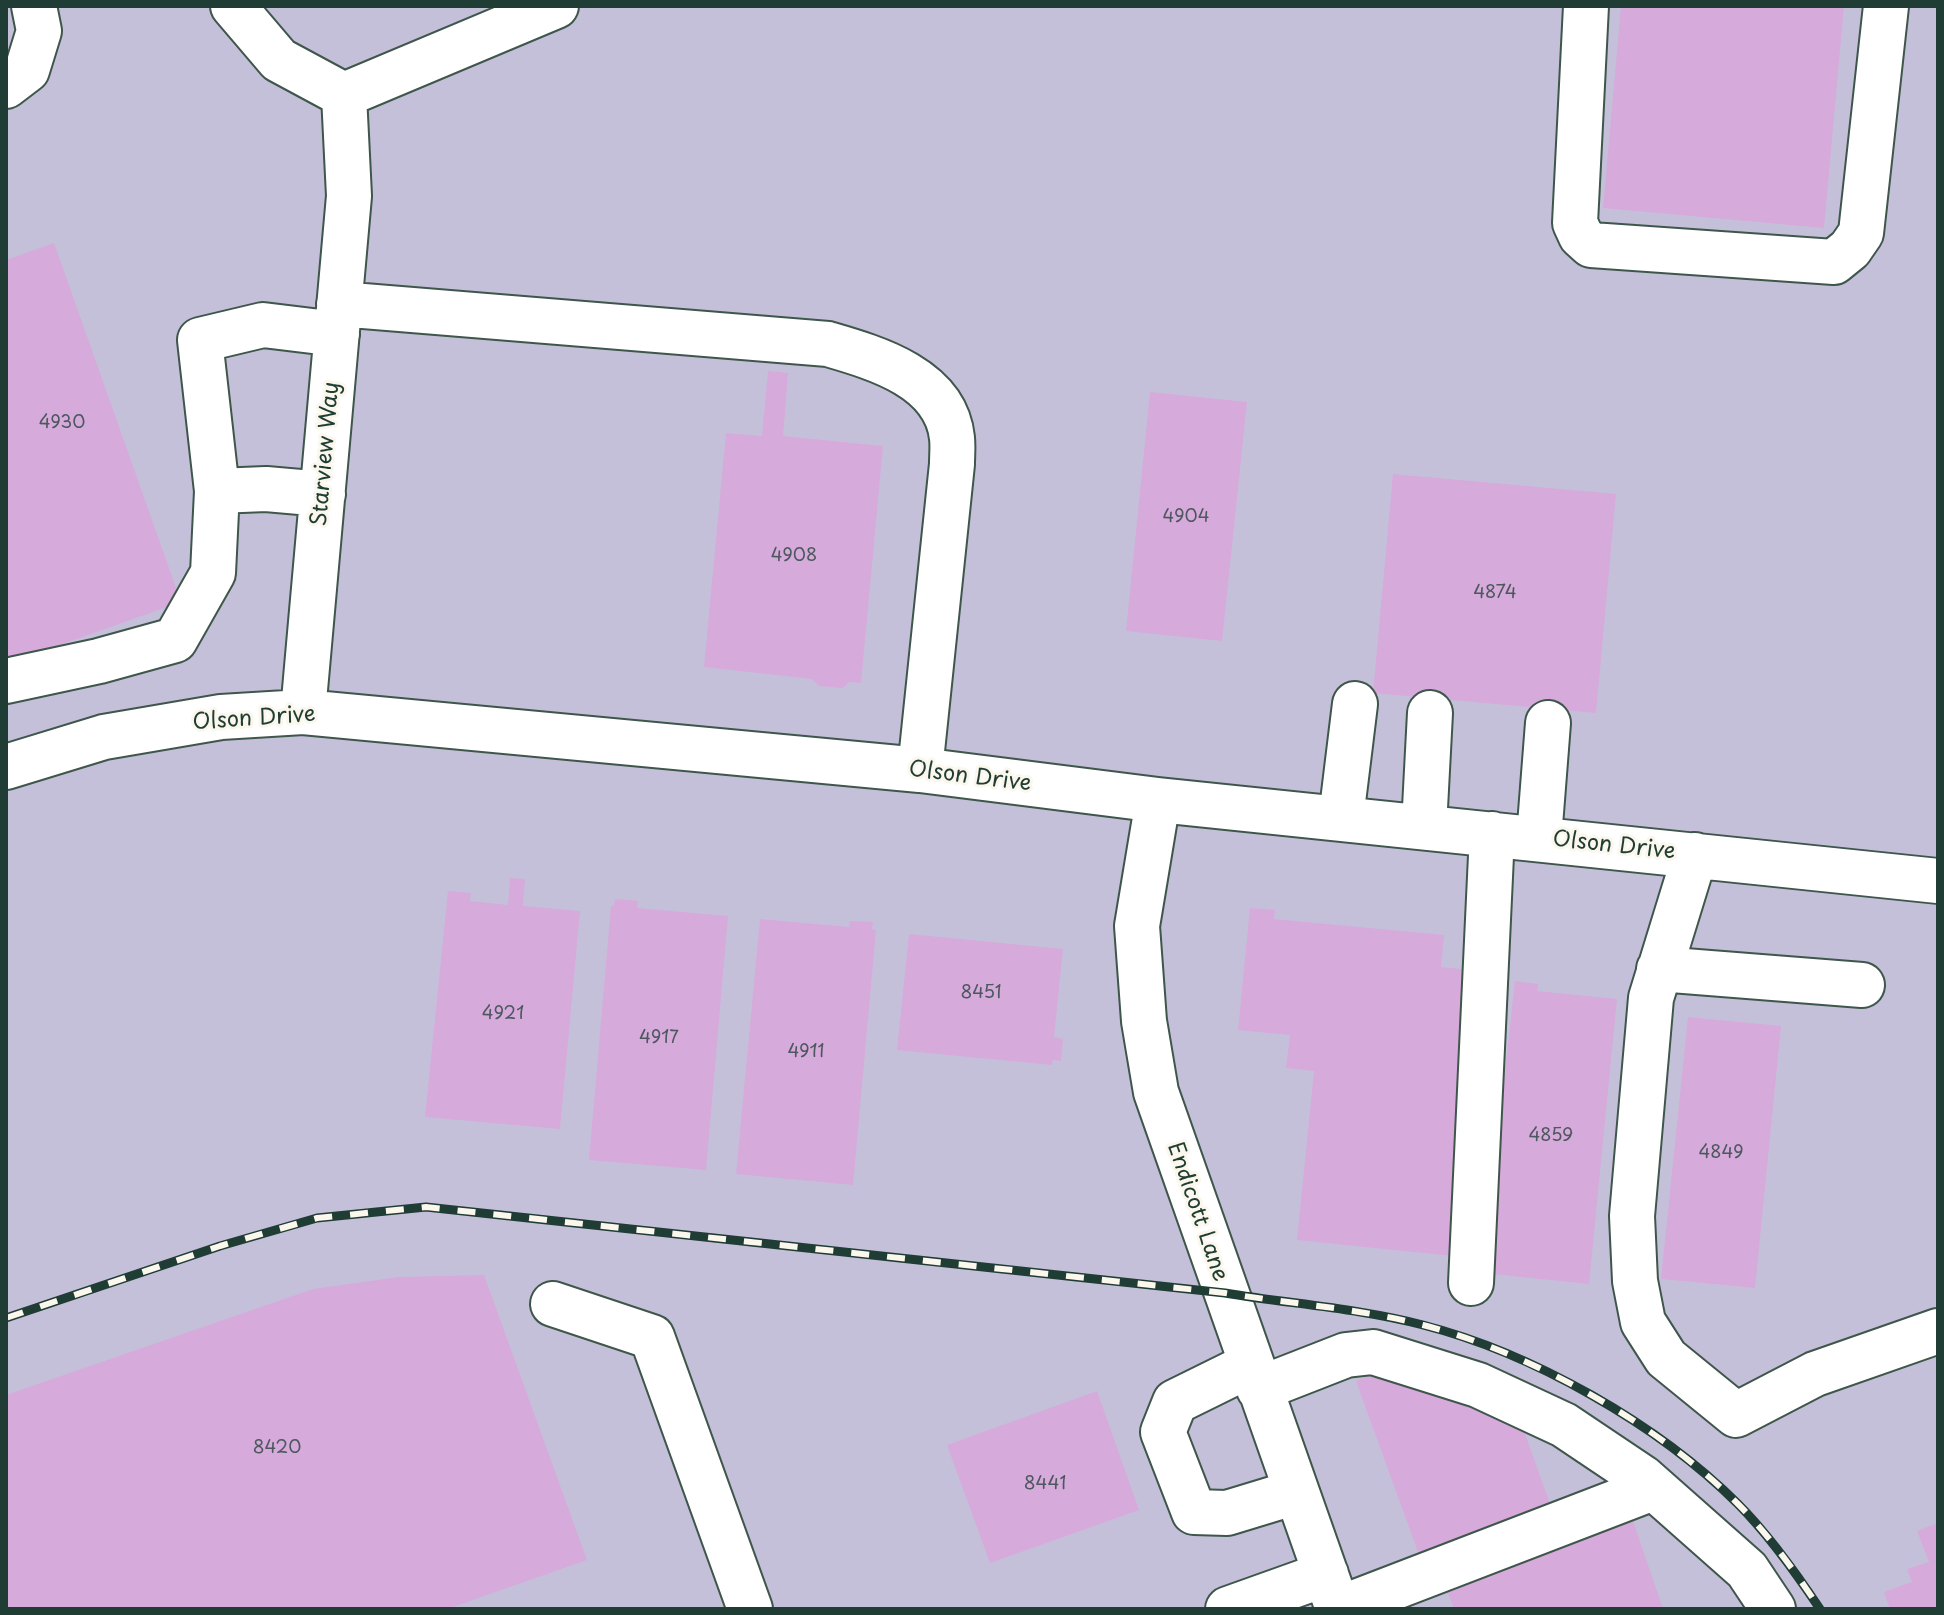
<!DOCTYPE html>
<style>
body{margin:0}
#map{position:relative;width:1944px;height:1615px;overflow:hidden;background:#f5e4cc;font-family:"Playpen Sans",sans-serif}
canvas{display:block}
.frame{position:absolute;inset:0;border:8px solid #1f3d34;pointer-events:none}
</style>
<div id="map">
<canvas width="1944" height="1615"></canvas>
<div class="frame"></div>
</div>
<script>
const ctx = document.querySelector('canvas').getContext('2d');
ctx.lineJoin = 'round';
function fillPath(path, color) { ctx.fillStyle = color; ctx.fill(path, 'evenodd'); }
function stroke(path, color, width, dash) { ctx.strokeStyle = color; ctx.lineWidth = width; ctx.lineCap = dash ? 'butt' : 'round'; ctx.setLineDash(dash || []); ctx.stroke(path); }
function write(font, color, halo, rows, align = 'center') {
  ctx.font = font + ' "Playpen Sans",sans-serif'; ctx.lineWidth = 6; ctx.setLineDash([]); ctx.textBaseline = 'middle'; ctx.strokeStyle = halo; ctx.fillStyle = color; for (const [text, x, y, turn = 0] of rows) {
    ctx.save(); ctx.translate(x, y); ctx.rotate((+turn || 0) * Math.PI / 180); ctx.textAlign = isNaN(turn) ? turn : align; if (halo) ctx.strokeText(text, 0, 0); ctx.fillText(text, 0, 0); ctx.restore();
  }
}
fillPath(new Path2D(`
 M6 6H1938V1609H6Z`), '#c5c0da');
fillPath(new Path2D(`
 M1621 6H1844L1824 228 1603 208Z
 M54 243 181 602 6 664V260Z
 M768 371 788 373 783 436 883 446 861 683 849 682 843 688 819 686 812 679 704 667 726 433 762 436Z
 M1150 392 1247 402 1222 641 1126 631Z
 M1393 474 1616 494 1596 713 1373 693Z
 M510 878 525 879 523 906 580 911 560 1129 425 1117 448 891 471 893 470 901 508 905Z
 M615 899 638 901 637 908 728 916 706 1170 589 1160 611 906H614Z
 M1250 908 1275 910 1274 919 1444 935 1441 967 1481 971 1453 1256 1297 1240 1314 1071 1286 1068 1290 1035 1238 1030Z
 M760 919 849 927 850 921 873 922 872 929 876 930 853 1185 736 1174Z
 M909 934 1063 949 1054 1037 1063 1039 1061 1061 1053 1060 1052 1065 897 1050Z
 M1515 981 1538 984 1537 991 1617 999 1589 1284 1483 1273Z
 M1688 1017 1781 1026 1755 1288 1661 1279Z
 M484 1275 587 1560 447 1609H6V1395L313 1289 399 1277Z
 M1390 1368 1519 1417 1554 1515 1422 1563 1356 1381Z
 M1097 1391 1139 1510 990 1563 947 1445Z
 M1633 1521 1663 1609H1454L1446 1587Z
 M1938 1523V1609H1890L1884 1592 1912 1582 1907 1569 1929 1562 1917 1531Z`), '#d6aadb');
const minor = new Path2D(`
 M233 6 279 60 344 95 349 196 303 712
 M1586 6 1575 223 1581 236 1591 245 1834 262 1850 249 1861 233 1886 6
 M6 86 27 70 39 31 34 6
 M344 95 556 6
 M339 304 828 344C876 358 946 378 952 438 953 446 952 455 952 464L920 770
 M217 491 266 489 323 494
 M6 681 99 661 175 640 213 573 217 491 200 340 263 325 337 334
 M6 767 104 737 221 717 303 712 920 770 1158 800 1938 881
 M1158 800 1137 926 1144 1021 1156 1092 1338 1609
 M1341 818 1355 704
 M1424 827 1430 713
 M1539 838 1548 723
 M1695 855 1651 998 1632 1216 1635 1281 1643 1322 1666 1358 1736 1415 1815 1374 1938 1331
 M1659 969 1862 985
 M1471 1283 1492 834
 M553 1304 652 1337 750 1609
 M1250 1365 1175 1402 1163 1432 1194 1512 1227 1513 1296 1492
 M1259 1389 1346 1355 1373 1352 1478 1385 1564 1425 1643 1478 1747 1570 1773 1609
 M1228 1609 1326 1574
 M1338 1609 1653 1488`);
stroke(minor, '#3f564b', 48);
stroke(minor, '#fff', 44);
const rail = new Path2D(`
 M6 1318 220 1246 317 1218 426 1207 1225 1293C1291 1304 1358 1308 1423 1325 1532 1353 1658 1424 1738 1504 1769 1535 1796 1573 1820 1609`);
stroke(rail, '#1f3d34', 9);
stroke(rail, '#fbf7ec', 6, [18]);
write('18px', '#4d585e', null, [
 ["4930",62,423],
 ["4904",1186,517],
 ["4908",794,556],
 ["4874",1495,593],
 ["8451",981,993],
 ["4921",503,1014],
 ["4917",659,1038],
 ["4911",806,1052],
 ["4859",1551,1136],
 ["4849",1721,1153],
 ["8420",277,1448],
 ["8441",1045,1484]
]);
write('22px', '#1f3d34', '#fbf7ec', [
 ["Starview Way",326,454,-85],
 ["Olson Drive",254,719,-4],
 ["Olson Drive",970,777,7],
 ["Olson Drive",1614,846,6],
 ["Endicott Lane",1197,1212,71]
]);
</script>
